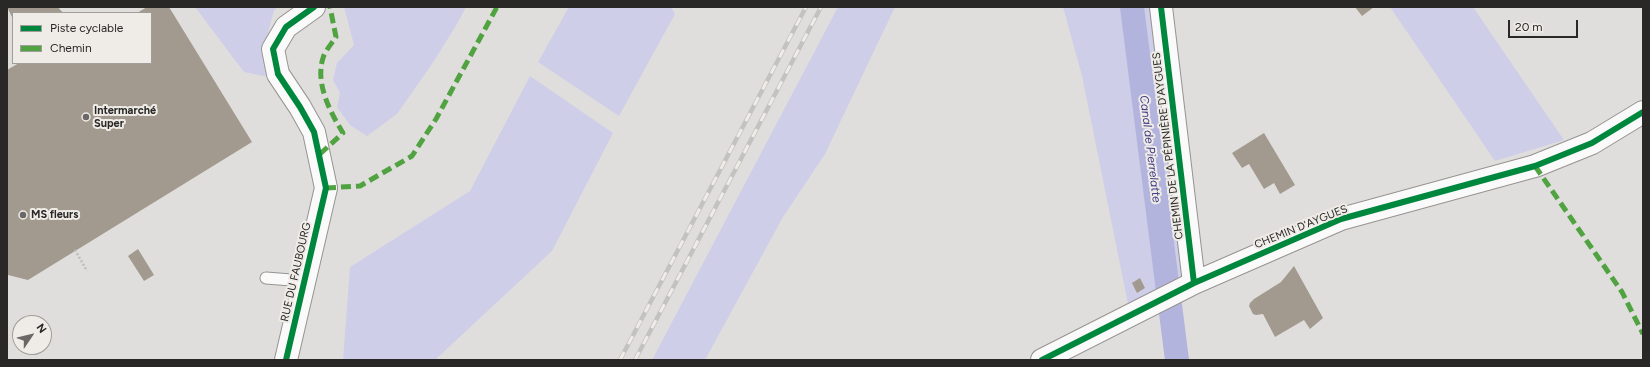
<!DOCTYPE html>
<meta charset="utf-8">
<style>
body{margin:0}
#map{position:relative;width:1650px;height:367px;overflow:hidden;background:#e0dedc;font-family:Figtree,sans-serif}
canvas{display:block}
.frame{position:absolute;inset:0;border:8px solid #292827;pointer-events:none}
.legend{position:absolute;left:12px;top:12px;width:140px;height:52px;box-sizing:border-box;background:#efece7;border:1px solid #a09e9a;margin:0;padding:5px 7px;list-style:none;font-size:12px;color:#292827}
.legend li{display:flex;align-items:center;gap:8px;height:20px}
.legend b{width:20px;border:1px solid #a09e9a}
.north{position:absolute;left:12px;top:315px;width:40px;height:40px;box-sizing:border-box;background:#efece7;border:1px solid #a09e9a;border-radius:50%;rotate:55deg;font-size:11px;font-weight:700;line-height:16px;text-align:center;color:#292827}
.north::after{content:'';display:block;margin:auto;width:14px;height:18px;background:#696866;clip-path:polygon(50% 0,100% 100%,50% 72%,0 100%)}
.scale{position:absolute;left:1508px;top:20px;width:70px;height:18px;box-sizing:border-box;border:2px solid #292827;border-top:0;padding-left:5px;font-size:12px;line-height:14px;white-space:nowrap;color:#292827;-webkit-text-stroke:3px #efece7;paint-order:stroke}
</style>
<div id="map">
<canvas width="1650" height="367"></canvas>
<div class="frame"></div>
<ul class="legend">
<li><b style="height:5px;background:#00873e"></b>Piste cyclable</li>
<li><b style="height:5px;background:#51a342"></b>Chemin</li>
</ul>
<div class="north">N</div>
<div class="scale">20 m</div>
</div>
<script>
const ctx = document.querySelector('canvas').getContext('2d');
ctx.lineJoin = 'round';
function fillPath(path, color) { ctx.fillStyle = color; ctx.fill(path, 'evenodd'); }
function stroke(path, color, width, dash) { ctx.strokeStyle = color; ctx.lineWidth = width; ctx.lineCap = dash ? 'butt' : 'round'; ctx.setLineDash(dash || []); ctx.stroke(path); }
function write(font, color, halo, rows, align = 'center') {
  ctx.font = font + ' Figtree,sans-serif'; ctx.lineWidth = 4; ctx.setLineDash([]); ctx.textBaseline = 'middle'; ctx.strokeStyle = halo; ctx.fillStyle = color; for (const [text, x, y, turn = 0] of rows) {
    ctx.save(); ctx.translate(x, y); ctx.rotate((+turn || 0) * Math.PI / 180); ctx.textAlign = isNaN(turn) ? turn : align; if (halo) ctx.strokeText(text, 0, 0); ctx.fillText(text, 0, 0); ctx.restore();
  }
}
fillPath(new Path2D(`
 M195 7H279L274 10C267 37 262 50 269 77L244 72Z
 M344 7H466L457 24 434 61 397 114 367 136 350 125 337 107 340 93 333 80 337 63 354 45Z
 M569 7H671L675 14 619 116 538 62Z
 M838 7H895L825 154 783 217 705 360H652Z
 M1063 7H1151L1188 275 1129 309 1082 76Z
 M1390 7H1473L1564 140 1495 161Z
 M530 76 613 133 552 251 435 360H343L350 267 470 191Z`), '#cecee9');
stroke(new Path2D(`
 M1132 7 1168 291
 M1170 305 1177 360`), '#b3b4dd', 24);
fillPath(new Path2D(`
 M7 7H58L63 13H13V19Z
 M147 7H169L252 142 28 280 8 275 7 272V70L19 63H151V13H137Z
 M1355 7H1374L1362 16Z
 M1264 133 1295 185 1280 194 1274 183 1264 189 1249 164 1242 168 1232 153Z
 M138 249 154 275 144 281 128 256Z
 M1294 266 1323 318 1310 329 1304 320 1275 337 1263 314 1256 315 1253 314 1249 306 1250 303 1254 299 1281 282Z
 M1140 278 1145 288 1137 293 1132 283Z`), '#a29a8e');
const lane = new Path2D(`
 M266 278 304 281`);
const street = new Path2D(`
 M1161 7 1194 283
 M286 360 326 188 314 132 300 107 278 74 273 49 286 27 314 7
 M1042 360 1194 283 1341 219 1535 166 1592 143 1643 112`);
stroke(lane, '#969492', 13);
stroke(street, '#969492', 24);
stroke(new Path2D(`
 M75 250 87 271`), '#bfbebe', 2.5, [2, 2]);
stroke(lane, '#fafafa', 11);
stroke(street, '#fafafa', 22);
const rail = new Path2D(`
 M620 360 806 7
 M635 360 821 7`);
stroke(rail, '#c3c2c2', 4.5);
stroke(rail, '#efece7', 3, [9]);
stroke(new Path2D(`
 M320 154 343 133C330 112 315 83 323 58 325 51 332 43 336 37L330 7
 M1535 166 1622 292 1643 334
 M326 188 360 186 412 156 436 119 497 7`), '#51a342', 5, [10, 5]);
stroke(new Path2D(`
 M1161 7 1194 283
 M286 360 326 188 314 132 300 107 278 74 273 49 286 27 314 7
 M1042 360 1194 283 1341 219 1535 166 1592 143 1643 112`), '#00873e', 6);
for (const [x, y, r, color] of [
 [86,117,4,"#696866"],
 [23,215,4,"#696866"]
]) { const dot = new Path2D(); dot.arc(x, y, r, 0, 2 * Math.PI); ctx.fillStyle = color; ctx.fill(dot); stroke(dot, '#efece7', 1.5); }
write('bold 11px', '#292827', '#efece7', [
 ["Intermarché",94,111],
 ["Super",94,124],
 ["MS fleurs",31,215]
], 'left');
write('11px', '#292827', '#efece7', [
 ["CHEMIN DE LA PÉPINIÈRE D'AYGUES",1168,146,-97],
 ["CHEMIN D'AYGUES",1301,227,-22],
 ["RUE DU FAUBOURG",296,272,-77]
]);
write('italic 12px', '#413b83', '#efece7', [
 ["Canal de Pierrelatte",1150,149,83]
]);
</script>
